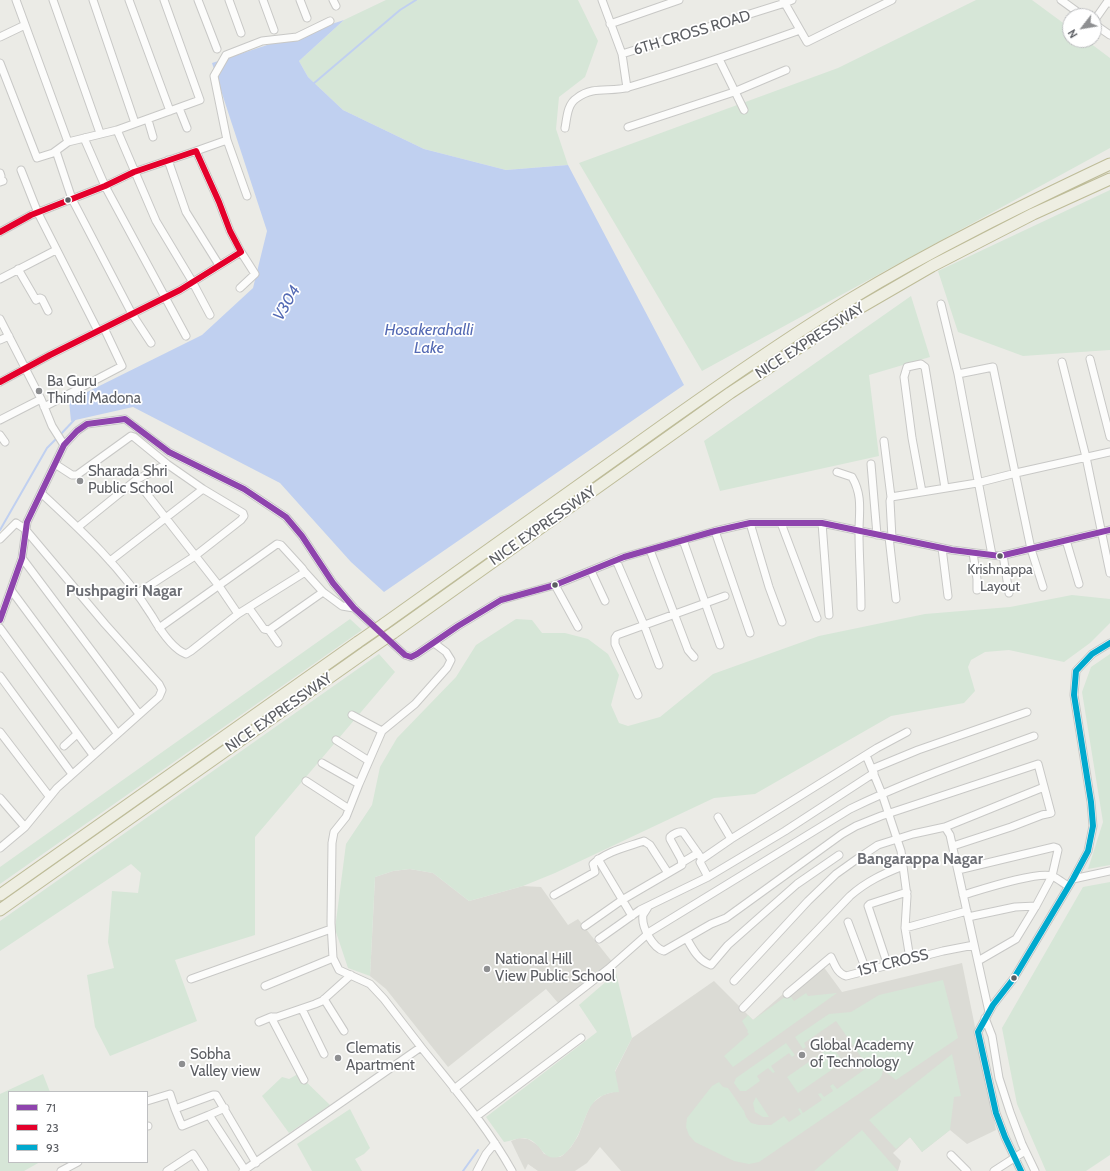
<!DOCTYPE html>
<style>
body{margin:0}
#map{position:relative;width:1110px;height:1171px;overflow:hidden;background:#ebebe6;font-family:Cabin,sans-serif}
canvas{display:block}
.legend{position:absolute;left:8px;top:1091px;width:140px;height:72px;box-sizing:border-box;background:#fff;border:1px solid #bebfc1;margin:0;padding:5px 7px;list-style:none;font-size:12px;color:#5c5e63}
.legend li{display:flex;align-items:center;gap:8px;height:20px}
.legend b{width:20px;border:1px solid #bebfc1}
.north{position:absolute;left:1062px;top:8px;width:40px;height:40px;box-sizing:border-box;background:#fff;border:1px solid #bebfc1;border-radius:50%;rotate:239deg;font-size:11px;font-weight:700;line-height:16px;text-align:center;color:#5c5e63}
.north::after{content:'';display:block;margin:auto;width:14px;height:18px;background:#8e8f91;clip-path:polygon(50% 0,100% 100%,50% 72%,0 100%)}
</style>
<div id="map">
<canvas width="1110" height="1171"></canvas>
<ul class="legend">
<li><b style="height:5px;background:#8e44ad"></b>71</li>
<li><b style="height:5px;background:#e4002b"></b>23</li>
<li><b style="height:5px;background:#00a9ce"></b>93</li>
</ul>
<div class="north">N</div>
</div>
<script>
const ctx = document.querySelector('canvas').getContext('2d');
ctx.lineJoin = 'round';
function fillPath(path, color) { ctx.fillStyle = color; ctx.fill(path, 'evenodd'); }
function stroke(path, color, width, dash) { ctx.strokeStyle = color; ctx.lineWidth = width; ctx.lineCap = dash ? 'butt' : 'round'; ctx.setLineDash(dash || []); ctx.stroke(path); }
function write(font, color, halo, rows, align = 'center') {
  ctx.font = font + ' Cabin,sans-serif'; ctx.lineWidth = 3.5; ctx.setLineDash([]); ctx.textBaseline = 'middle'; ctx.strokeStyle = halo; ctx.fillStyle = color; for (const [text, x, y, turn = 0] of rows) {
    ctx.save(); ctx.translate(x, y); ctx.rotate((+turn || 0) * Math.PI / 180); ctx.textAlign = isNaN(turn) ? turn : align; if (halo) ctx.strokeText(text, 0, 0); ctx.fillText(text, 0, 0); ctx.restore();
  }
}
fillPath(new Path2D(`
 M410 869 433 873 469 901 523 886 541 887 568 925 578 919 613 963 559 1004 546 989 448 1067 386 989 370 976 375 877 393 871Z
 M820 962 842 992 962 963 996 1130 967 1144 950 1130 922 1152 910 1137 893 1153 901 1161 898 1171H621L600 1147 587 1163 575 1171H538L528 1164 525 1170 511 1141 519 1138 528 1139 539 1146 544 1154 560 1157 563 1155 571 1147 578 1136 587 1113 591 1104 603 1095 613 1092 615 1072 632 1038 714 981 753 1020Z`), '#dbdbd5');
fillPath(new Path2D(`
 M386 0H578L598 41 585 77 559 97 556 129 568 165 506 170 424 149 343 110 308 77 299 61 344 20Z
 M976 0H1032L1070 28V40H1086L1110 58V148L702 371 579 163 838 68Z
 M1110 190V350L1023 356 958 332 938 271Z
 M911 296 930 357 869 375 879 456 720 491 704 441Z
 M1072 595 1110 599V623L1090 643 1064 662 1009 650 985 652 971 660 968 667 975 691 964 703 891 716 755 794 714 798 555 873 523 886 469 901 433 873 410 869 393 871 375 877 370 976 348 968 335 929 346 844 372 805 380 767 397 738 456 677 476 645 516 619 532 620 542 633H565L588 639 608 654 619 675 611 705 619 723 628 726 660 717 713 674 819 636 925 614 1010 607Z
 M350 619 362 630 0 884V867Z
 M379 654 395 672 255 837V935L175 960 197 1021 110 1056 95 1027 87 975 114 968 108 942 112 891 138 893 141 873 131 864 0 951V921Z
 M1110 654V865L1088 869 1103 822 1082 692 1091 667Z
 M1110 882V1155L1086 1171H1046L1017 1104 1002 1028 1083 887Z
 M616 973 632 1038 615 1071 619 1092C582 1093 589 1126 570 1148 567 1152 563 1156 558 1157 543 1161 541 1143 528 1139 520 1136 513 1141 504 1142L486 1117 597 1032 579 1005Z
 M943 980 958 1038 896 1080 883 1070 882 1075 879 1080 759 1162 749 1164 734 1161 695 1142 689 1135 686 1127 687 1118 712 1086 719 1082 723 1087 728 1088 744 1111 746 1117 751 1123 759 1125H771L784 1116 789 1122 801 1114 798 1109 800 1108 803 1113 822 1100 818 1094 821 1093 824 1097 833 1091 830 1086 833 1084 837 1089 868 1067 836 1021 804 1043 806 1047 803 1049 795 1037 829 1014 851 1012 879 995Z
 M806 993 808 996 837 993 733 1067 724 1056 749 1034 747 1032 748 1031 742 1021 748 1015 753 1020 789 994 794 1001Z
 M786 1043 795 1055 792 1057 789 1053 771 1066 775 1072 773 1073 768 1068 757 1076 760 1081 746 1091H740L734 1083 736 1078Z
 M832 1046 843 1062 798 1093 787 1077Z
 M952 1054 961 1096 954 1097 950 1130 922 1152 910 1137 896 1149 869 1120Z
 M43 1074 50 1092H9V1162H40L24 1171H0V1094Z
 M298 1074 330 1105 289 1133 262 1096 282 1077 289 1079Z
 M756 1097 769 1117H763L755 1112 753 1103Z
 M350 1109 370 1148 364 1154 355 1159 362 1171H312L297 1144Z
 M862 1130 898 1171H814Z`), '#d6e6d7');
fillPath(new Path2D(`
 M344 20 299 61 308 77 343 110 424 149 506 170 568 165 684 385 384 592 351 562 280 483 133 407 71 421 69 401 202 335 253 288 267 231 212 63Z`), '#c0d0f0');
stroke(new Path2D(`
 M313 84 400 10 416 0
 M60 435 76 418
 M0 530 47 448 57 438
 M463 1171 478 1150`), '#c0d0f0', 2);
const minor = new Path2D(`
 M16 0 68 142
 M53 0 100 133
 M93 0 135 123
 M129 0 170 111
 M198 0 217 49
 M229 0 241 33
 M263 0 274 30
 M300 0 307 18
 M333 0 336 6
 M602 0 622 54 627 88
 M783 0 807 42 892 0
 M1061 0 1083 16
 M1094 21 1108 1 1110 3
 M610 24 679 0
 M1094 24 1110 35
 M0 37 25 25
 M622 54 785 3 792 0
 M719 59 744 110
 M0 63 37 158 53 153 68 142 117 130 200 100 164 0
 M179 108 187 128
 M148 120 153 137
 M628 127 734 92 786 70
 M565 128C567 118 567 104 577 98 594 85 611 93 629 87 687 70 744 50 800 30
 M117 130 156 221 192 281 210 315
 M84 138 105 186 186 336
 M227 140 247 196
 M56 151 72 199 132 314 151 343
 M196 151 227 140 214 76 226 55 262 41 297 37 330 21
 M168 160 186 212 219 265
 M21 170 38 213 98 331
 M0 173 1 176
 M0 182 3 181
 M0 232 31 215 105 186 134 172 196 151 219 202 230 231 241 252 180 290 50 355 0 382
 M18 269 36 300 40 298 42 299 48 311
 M0 279 56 250
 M240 288 255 274 241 252
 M941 304 958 374 992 555
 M0 319 41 399 52 426 64 445
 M0 340 9 336
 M1090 359 1110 437
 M1062 362 1086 457 1110 573
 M958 374 993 367 1031 549 1043 587
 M44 407 122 366 104 328
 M0 420 41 399
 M0 435 5 442
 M884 441 891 497 890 501 892 538
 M55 464 72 475H77L131 436 134 437 167 464
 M871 464 877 535
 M837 472 852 477C863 496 859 512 859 532 859 557 861 582 861 607
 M136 480 219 586 238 614
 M922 492 912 438 904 377 907 367 921 364 925 367 945 488
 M41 493C82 531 122 568 152 616 159 628 172 649 186 654L191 651 238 614 302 574 304 571 302 568 281 545 277 544 159 628
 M891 497 977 483 1016 473 1110 452
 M750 523 769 587 782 622
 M781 523 817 618
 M822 523 829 615
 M78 527 136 480 167 464 203 489 243 513 244 516 241 520 195 556 138 593
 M715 531 750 633
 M889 537 896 599
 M0 539 16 523 25 529 105 624 159 684 162 690 159 697 57 788 25 827 0 848
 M683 540 720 645
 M1066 540 1079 584
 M942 548 948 596
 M650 550 688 650 694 657
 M973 553 977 579V590
 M1003 555 1009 593
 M22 558 139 714
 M616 560 644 625 659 665
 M110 561 203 489
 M304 571 323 592 342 606 354 608
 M591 571 605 601
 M555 585 578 627
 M11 590 117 733
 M249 608 264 629 269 630 323 592
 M0 620 22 558 27 522 64 445 77 431 87 424 125 419 169 452 244 489 286 517 302 536 333 583 354 608 405 655 411 657 417 654 458 626 501 600 555 585 624 557 715 531 750 523H822L952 550 1000 556 1110 530
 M0 628 93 755
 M269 630 278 643
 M0 676 72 774
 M638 695 615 644V638L617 635 725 596
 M352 715 382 731
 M0 732 49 796
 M336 740 369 761
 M64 746 77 734
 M866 755 882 794 901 851 907 896 905 928 910 959
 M322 763 359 784
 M872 769 918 750 1027 712
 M306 781 349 809
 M0 798 25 827
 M718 817 731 839
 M945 827 1044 787
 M598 859 632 916
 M683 862 698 853
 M958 870 1054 847 1057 848 1058 850 1052 876 1036 906 1016 939 978 961
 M708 877 700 862 702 859 731 839 877 748 907 732
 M1073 879 1110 871
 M554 895 595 872 593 864C607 851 627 847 644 841L650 845 668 873
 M963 895C980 890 1037 871 1052 876 1057 878 1063 883 1068 886
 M648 907C647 909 644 913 643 915 641 927 653 948 664 951L711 924 726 918 842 834 856 826 881 816 1038 764 1051 813 1042 815 1011 827 953 846
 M968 917 1015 907 1036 906
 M848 922 866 970
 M585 926 622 900 682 865 681 859 670 839V837C673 834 679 831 683 832L702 859
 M905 928 967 911
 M599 939 640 910 708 877 785 831 874 773
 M687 939C693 950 699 961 711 965L728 945 797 884 839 855
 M888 966 868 906 870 904 907 892
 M191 979 331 929
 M734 981 808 901 836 874 857 859 878 845 913 834 945 827 950 835 989 1012
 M265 986 333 958
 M787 994 831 957C835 965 837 973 846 976L943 951 974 945
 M324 999 344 1031
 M743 1008 850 896C867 881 883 874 903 866
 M302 1009 324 1054
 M985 1018 992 1036 999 1078 1010 1112 1022 1144 1035 1171
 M259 1022 271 1017
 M421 1047 384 999 370 984 339 970 333 958 331 923 332 843 334 832 346 817 359 784 382 731 415 704 447 668 451 660 446 652 434 643
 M304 1080 271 1017H277L315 1004 322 1001 351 975
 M454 1089 608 969 651 931 850 809C909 780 971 759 1034 736
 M147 1101 170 1094 175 1109
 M209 1115 225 1108
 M477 1116 581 1038
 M147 1126H148
 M951 1155 967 1171
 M245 1170 209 1115 182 1126 175 1109 213 1095H216L256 1163
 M61 1171 78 1162
 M167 1171 193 1154 204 1171
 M243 1171 421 1047C453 1087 487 1126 512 1171
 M477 1171 486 1154 495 1143
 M994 1171 1025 1151
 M1021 1171 1005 1137 996 1113 978 1032 993 1005 1014 978 1073 879 1088 851 1093 826 1091 802 1074 695 1076 671 1092 654 1110 643`);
const highway = new Path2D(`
 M384 624C466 565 549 507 631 448 702 397 774 346 849 300 933 249 1021 206 1110 164
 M393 633 730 393 856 310 932 266 1033 214 1110 179
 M0 895 358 642
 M0 910 367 651`);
stroke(minor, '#c8c8c6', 9);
stroke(highway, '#bebc98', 13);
stroke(minor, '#fcfcfb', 7);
stroke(highway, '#eeeee2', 11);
const highwayBridge = new Path2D(`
 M358 642 384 624
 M367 651 393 633`);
stroke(highwayBridge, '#bebc98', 13, []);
stroke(highwayBridge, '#eeeee2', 11);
stroke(new Path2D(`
 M0 620 22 558 27 522 64 445 77 431 87 424 125 419 169 452 244 489 286 517 302 536 333 583 354 608 405 655 411 657 417 654 458 626 501 600 555 585 624 557 715 531 750 523H822L952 550 1000 556 1110 530`), '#8e44ad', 6);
stroke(new Path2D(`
 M0 232 31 215 105 186 134 172 196 151 219 202 230 231 241 252 180 290 50 355 0 382`), '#e4002b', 6);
stroke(new Path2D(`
 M1021 1171 1005 1137 996 1113 978 1032 993 1005 1014 978 1073 879 1088 851 1093 826 1091 802 1074 695 1076 671 1092 654 1110 643`), '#00a9ce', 6);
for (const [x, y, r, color] of [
 [68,200,3.5,"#5c5e63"],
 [39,391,4,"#8e8f91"],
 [80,481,4,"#8e8f91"],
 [1000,556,3.5,"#5c5e63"],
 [555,585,3.5,"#5c5e63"],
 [487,969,4,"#8e8f91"],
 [1014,978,3.5,"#5c5e63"],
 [802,1055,4,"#8e8f91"],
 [338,1058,4,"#8e8f91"],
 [182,1064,4,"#8e8f91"]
]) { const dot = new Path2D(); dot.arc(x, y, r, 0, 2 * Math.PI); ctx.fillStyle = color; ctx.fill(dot); stroke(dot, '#fff', 1.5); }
write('14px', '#5c5e63', '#fff', [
 ["Krishnappa",1000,570],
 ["Layout",1000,587]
]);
write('15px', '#5c5e63', '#fff', [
 ["6TH CROSS ROAD",692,33,-17],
 ["NICE EXPRESSWAY",810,341,-33],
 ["NICE EXPRESSWAY",543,526,-35],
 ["NICE EXPRESSWAY",279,713,-35],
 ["1ST CROSS",893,963,-14]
]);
write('15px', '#5c5e63', '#fff', [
 ["Ba Guru",47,382],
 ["Thindi Madona",47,399],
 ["Sharada Shri",88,472],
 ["Public School",88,489],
 ["National Hill",495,960],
 ["View Public School",495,977],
 ["Global Academy",810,1046],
 ["of Technology",810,1063],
 ["Clematis",346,1049],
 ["Apartment",346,1066],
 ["Sobha",190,1055],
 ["Valley view",190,1072]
], 'left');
write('italic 16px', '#546ab4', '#fff', [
 ["V304",287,303,-60],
 ["Hosakerahalli",429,330],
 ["Lake",429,348]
]);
write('bold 16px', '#6d6f75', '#fff', [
 ["Pushpagiri Nagar",124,591],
 ["Bangarappa Nagar",920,859]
]);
</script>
